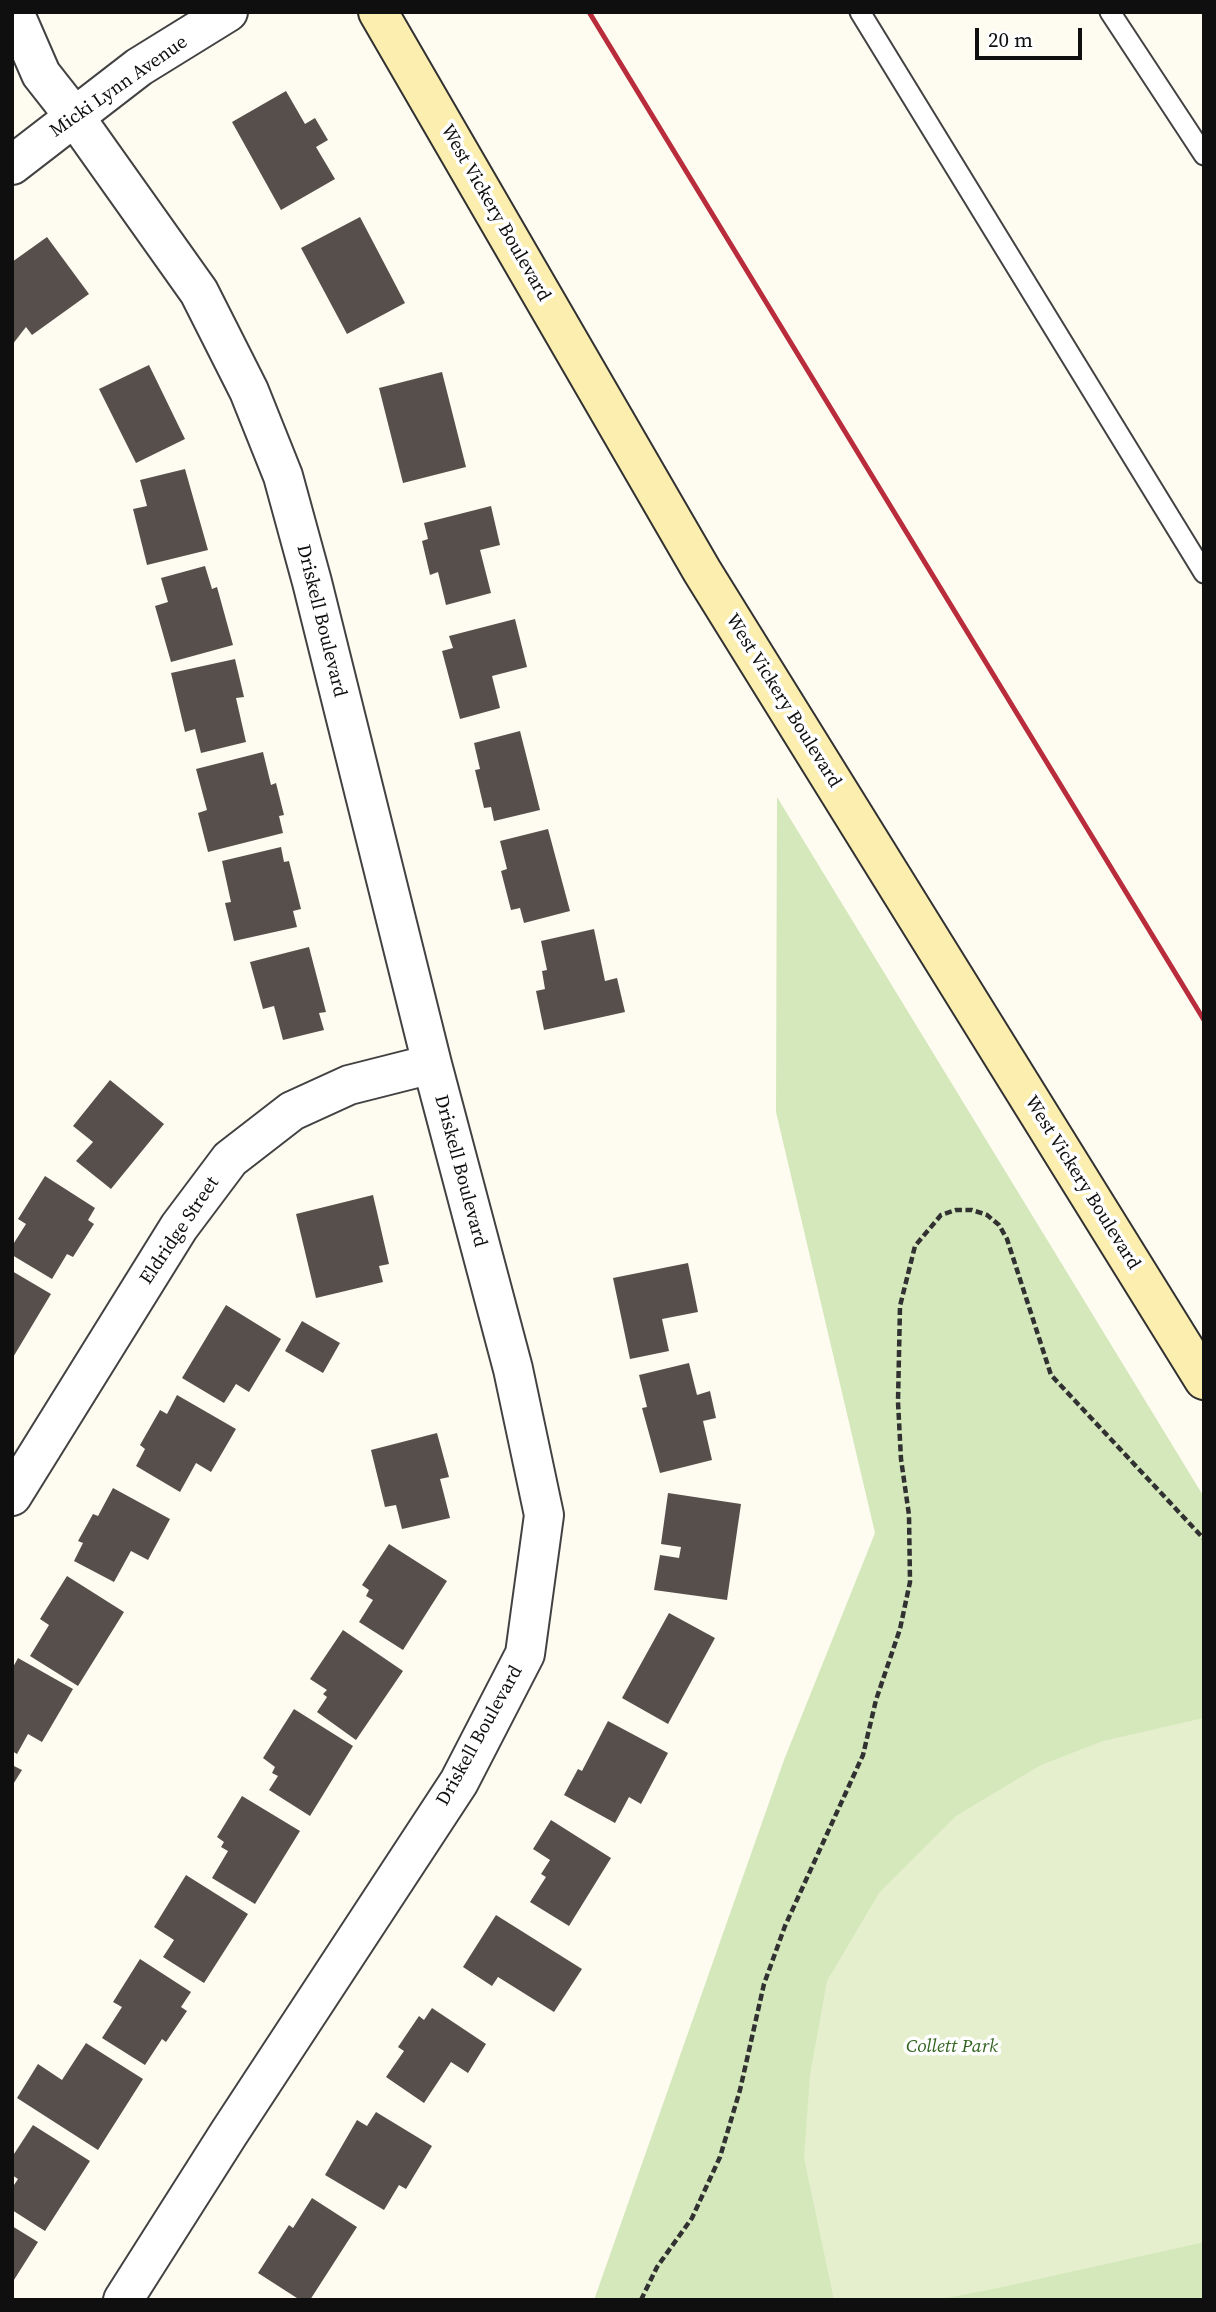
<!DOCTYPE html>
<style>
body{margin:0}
#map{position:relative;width:1216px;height:2312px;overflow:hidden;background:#fefbf1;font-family:"Source Serif 4",serif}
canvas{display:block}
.frame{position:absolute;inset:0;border:14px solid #0f0f0f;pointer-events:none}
.scale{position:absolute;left:975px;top:28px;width:107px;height:32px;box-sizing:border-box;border:4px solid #0f0f0f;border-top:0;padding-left:9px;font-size:21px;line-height:24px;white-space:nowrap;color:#0f0f0f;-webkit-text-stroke:5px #fff;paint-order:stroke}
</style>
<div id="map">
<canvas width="1216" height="2312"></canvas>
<div class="frame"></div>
<div class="scale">20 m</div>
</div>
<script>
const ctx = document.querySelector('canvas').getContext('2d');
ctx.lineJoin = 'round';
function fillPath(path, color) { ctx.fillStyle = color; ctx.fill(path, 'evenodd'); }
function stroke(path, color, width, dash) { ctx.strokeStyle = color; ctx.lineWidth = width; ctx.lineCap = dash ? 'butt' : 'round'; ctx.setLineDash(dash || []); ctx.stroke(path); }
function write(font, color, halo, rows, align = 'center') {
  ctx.font = font + ' "Source Serif 4",serif'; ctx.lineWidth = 7; ctx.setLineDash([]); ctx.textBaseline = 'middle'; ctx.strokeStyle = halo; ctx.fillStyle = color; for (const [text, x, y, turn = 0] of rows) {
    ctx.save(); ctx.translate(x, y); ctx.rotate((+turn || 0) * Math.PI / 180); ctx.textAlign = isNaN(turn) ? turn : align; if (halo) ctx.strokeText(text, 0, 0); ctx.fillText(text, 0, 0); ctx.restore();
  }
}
fillPath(new Path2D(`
 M777 797 1204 1497V2300H594L784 1760 875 1533 776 1112Z`), '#d5e8bc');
fillPath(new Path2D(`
 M1204 1718V2242L1003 2287 936 2300H834L804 2158 810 2075 827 1981 879 1893 956 1816 1041 1765 1103 1741Z`), '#e6efcd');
fillPath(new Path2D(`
 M286 91 305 124 315 118 328 140 316 147 335 179 281 210 232 122Z
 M360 217 405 303 347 334 301 248Z
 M47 237 89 294 32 335 26 327 12 345V262Z
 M149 365 185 439 136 463 99 389Z
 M442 372 466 467 403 483 379 388Z
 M185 469 208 550 147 565 133 509 147 506 140 480Z
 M491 506 500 545 480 550 491 593 446 605 438 572 430 575 422 541 428 539 424 523Z
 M205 566 212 589 217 587 233 645 171 662 155 606 168 602 161 578Z
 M515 619 527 667 492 676 500 708 460 719 442 651 453 648 449 636Z
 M235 659 244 697 236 698 246 742 201 753 195 729 185 732 171 673Z
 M520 731 540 810 494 821 491 807 484 808 475 770 480 769 474 743Z
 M263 752 271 785 276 783 284 815 279 816 283 833 208 852 198 813 207 810 196 769Z
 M548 829 570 911 524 923 520 908 511 910 501 871 507 869 500 841Z
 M281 847 284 862 289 861 301 909 293 911 297 927 234 941 225 903 231 902 222 861Z
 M594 929 605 981 617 978 625 1012 544 1030 536 991 545 989 542 971 547 970 541 941Z
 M309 947 326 1012 319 1013 324 1030 283 1040 274 1006 263 1009 250 962Z
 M110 1080 164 1124 111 1189 76 1161 93 1142 73 1126Z
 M45 1176 95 1208 88 1220 94 1224 73 1257 67 1254 52 1279 12 1255V1246L26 1224 18 1219Z
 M373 1195 389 1264 379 1266 383 1282 316 1298 296 1214Z
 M688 1263 698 1312 662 1319 669 1351 630 1359 613 1278Z
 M12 1271 51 1294 12 1359Z
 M226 1305 281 1339 249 1392 236 1384 224 1403 182 1378Z
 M302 1321 340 1343 323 1373 285 1351Z
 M689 1363 697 1395 710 1391 716 1418 703 1421 712 1460 660 1473 642 1408 647 1407 639 1375Z
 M177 1395 236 1429 211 1472 196 1463 180 1492 136 1466 145 1449 140 1445 160 1410 167 1414Z
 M437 1433 449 1477 440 1479 450 1518 402 1529 396 1505 385 1507 371 1450Z
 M113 1488 170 1519 148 1560 131 1551 114 1582 74 1561 83 1543 78 1541 93 1514 98 1516Z
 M668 1493 741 1504 727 1600 654 1590 660 1555 679 1558 681 1547 661 1544Z
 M389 1544 447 1581 403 1650 359 1622 373 1600 366 1596 369 1590 362 1585Z
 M67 1576 124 1612 78 1686 30 1656 49 1625 40 1619Z
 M669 1613 715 1638 668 1724 622 1698Z
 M343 1630 403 1671 356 1740 317 1712 327 1697 323 1694 327 1690 310 1679Z
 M18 1658 73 1689 42 1742 28 1734 17 1754 12 1751V1669Z
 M294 1709 353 1746 310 1816 269 1790 278 1776 272 1773 275 1767 263 1758Z
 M608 1721 668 1753 641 1804 629 1797 615 1823 564 1795 578 1769 582 1771Z
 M12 1765 22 1770 12 1786Z
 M242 1796 300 1831 255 1904 212 1878 228 1851 221 1847 224 1842 217 1837Z
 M551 1820 611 1858 569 1926 530 1902 546 1877 541 1874 550 1860 533 1849Z
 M186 1875 248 1914 204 1983 163 1957 174 1940 154 1927Z
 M496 1915 582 1969 554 2012 498 1977 492 1986 463 1967Z
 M140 1959 191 1992 181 2007 187 2011 166 2042 162 2039 145 2065 102 2038 122 2007 113 2002Z
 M432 2008 486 2044 468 2073 451 2062 424 2103 386 2077 404 2051 398 2047 419 2016 424 2020Z
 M86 2043 143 2079 98 2150 17 2098 38 2064 62 2080Z
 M376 2112 432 2146 406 2189 399 2185 384 2210 325 2175 357 2120 367 2126Z
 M33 2125 90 2161 45 2231 12 2210V2188L18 2179 12 2175V2157Z
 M312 2198 357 2227 310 2300H300L258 2273 289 2225 293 2228Z
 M12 2226 38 2242 12 2283Z`), '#574f4b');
const lane = new Path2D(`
 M860 12 1204 573
 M1110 12 1204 155`);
const street = new Path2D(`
 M14 12 41 74 74 116 199 292 249 391 283 476 312 582 432 1064 513 1369 544 1515 525 1654 459 1782 229 2133 123 2300
 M12 165 139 67 228 12
 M12 1496 179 1227 230 1159 292 1111 349 1085 432 1064`);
const secondary = new Path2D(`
 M378 12 702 571 1204 1380`);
stroke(lane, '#424242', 23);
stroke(street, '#424242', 42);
stroke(secondary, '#313131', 42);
stroke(new Path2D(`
 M641 2300 657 2267 692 2218 720 2157 740 2090 764 1984 785 1926 863 1755 876 1700 900 1629 910 1582 909 1515 901 1459 898 1402 900 1306 915 1246 941 1215 956 1210H972L987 1215 999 1225 1007 1239 1051 1375 1204 1539`), '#313131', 4.5, [7, 3.5]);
stroke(lane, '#fff', 19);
stroke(street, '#fff', 38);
stroke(secondary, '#fbeeaf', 38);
stroke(new Path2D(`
 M589 12 1204 1020`), '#b92c3b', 5);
write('19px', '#0f0f0f', '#fff', [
 ["Micki Lynn Avenue",119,87,-35],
 ["West Vickery Boulevard",495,213,60],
 ["Driskell Boulevard",321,621,76],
 ["West Vickery Boulevard",783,701,58],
 ["Driskell Boulevard",460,1171,75],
 ["West Vickery Boulevard",1082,1183,58],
 ["Eldridge Street",180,1231,-56],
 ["Driskell Boulevard",480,1736,-61]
]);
write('italic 19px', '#336421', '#fff', [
 ["Collett Park",952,2047]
]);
</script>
